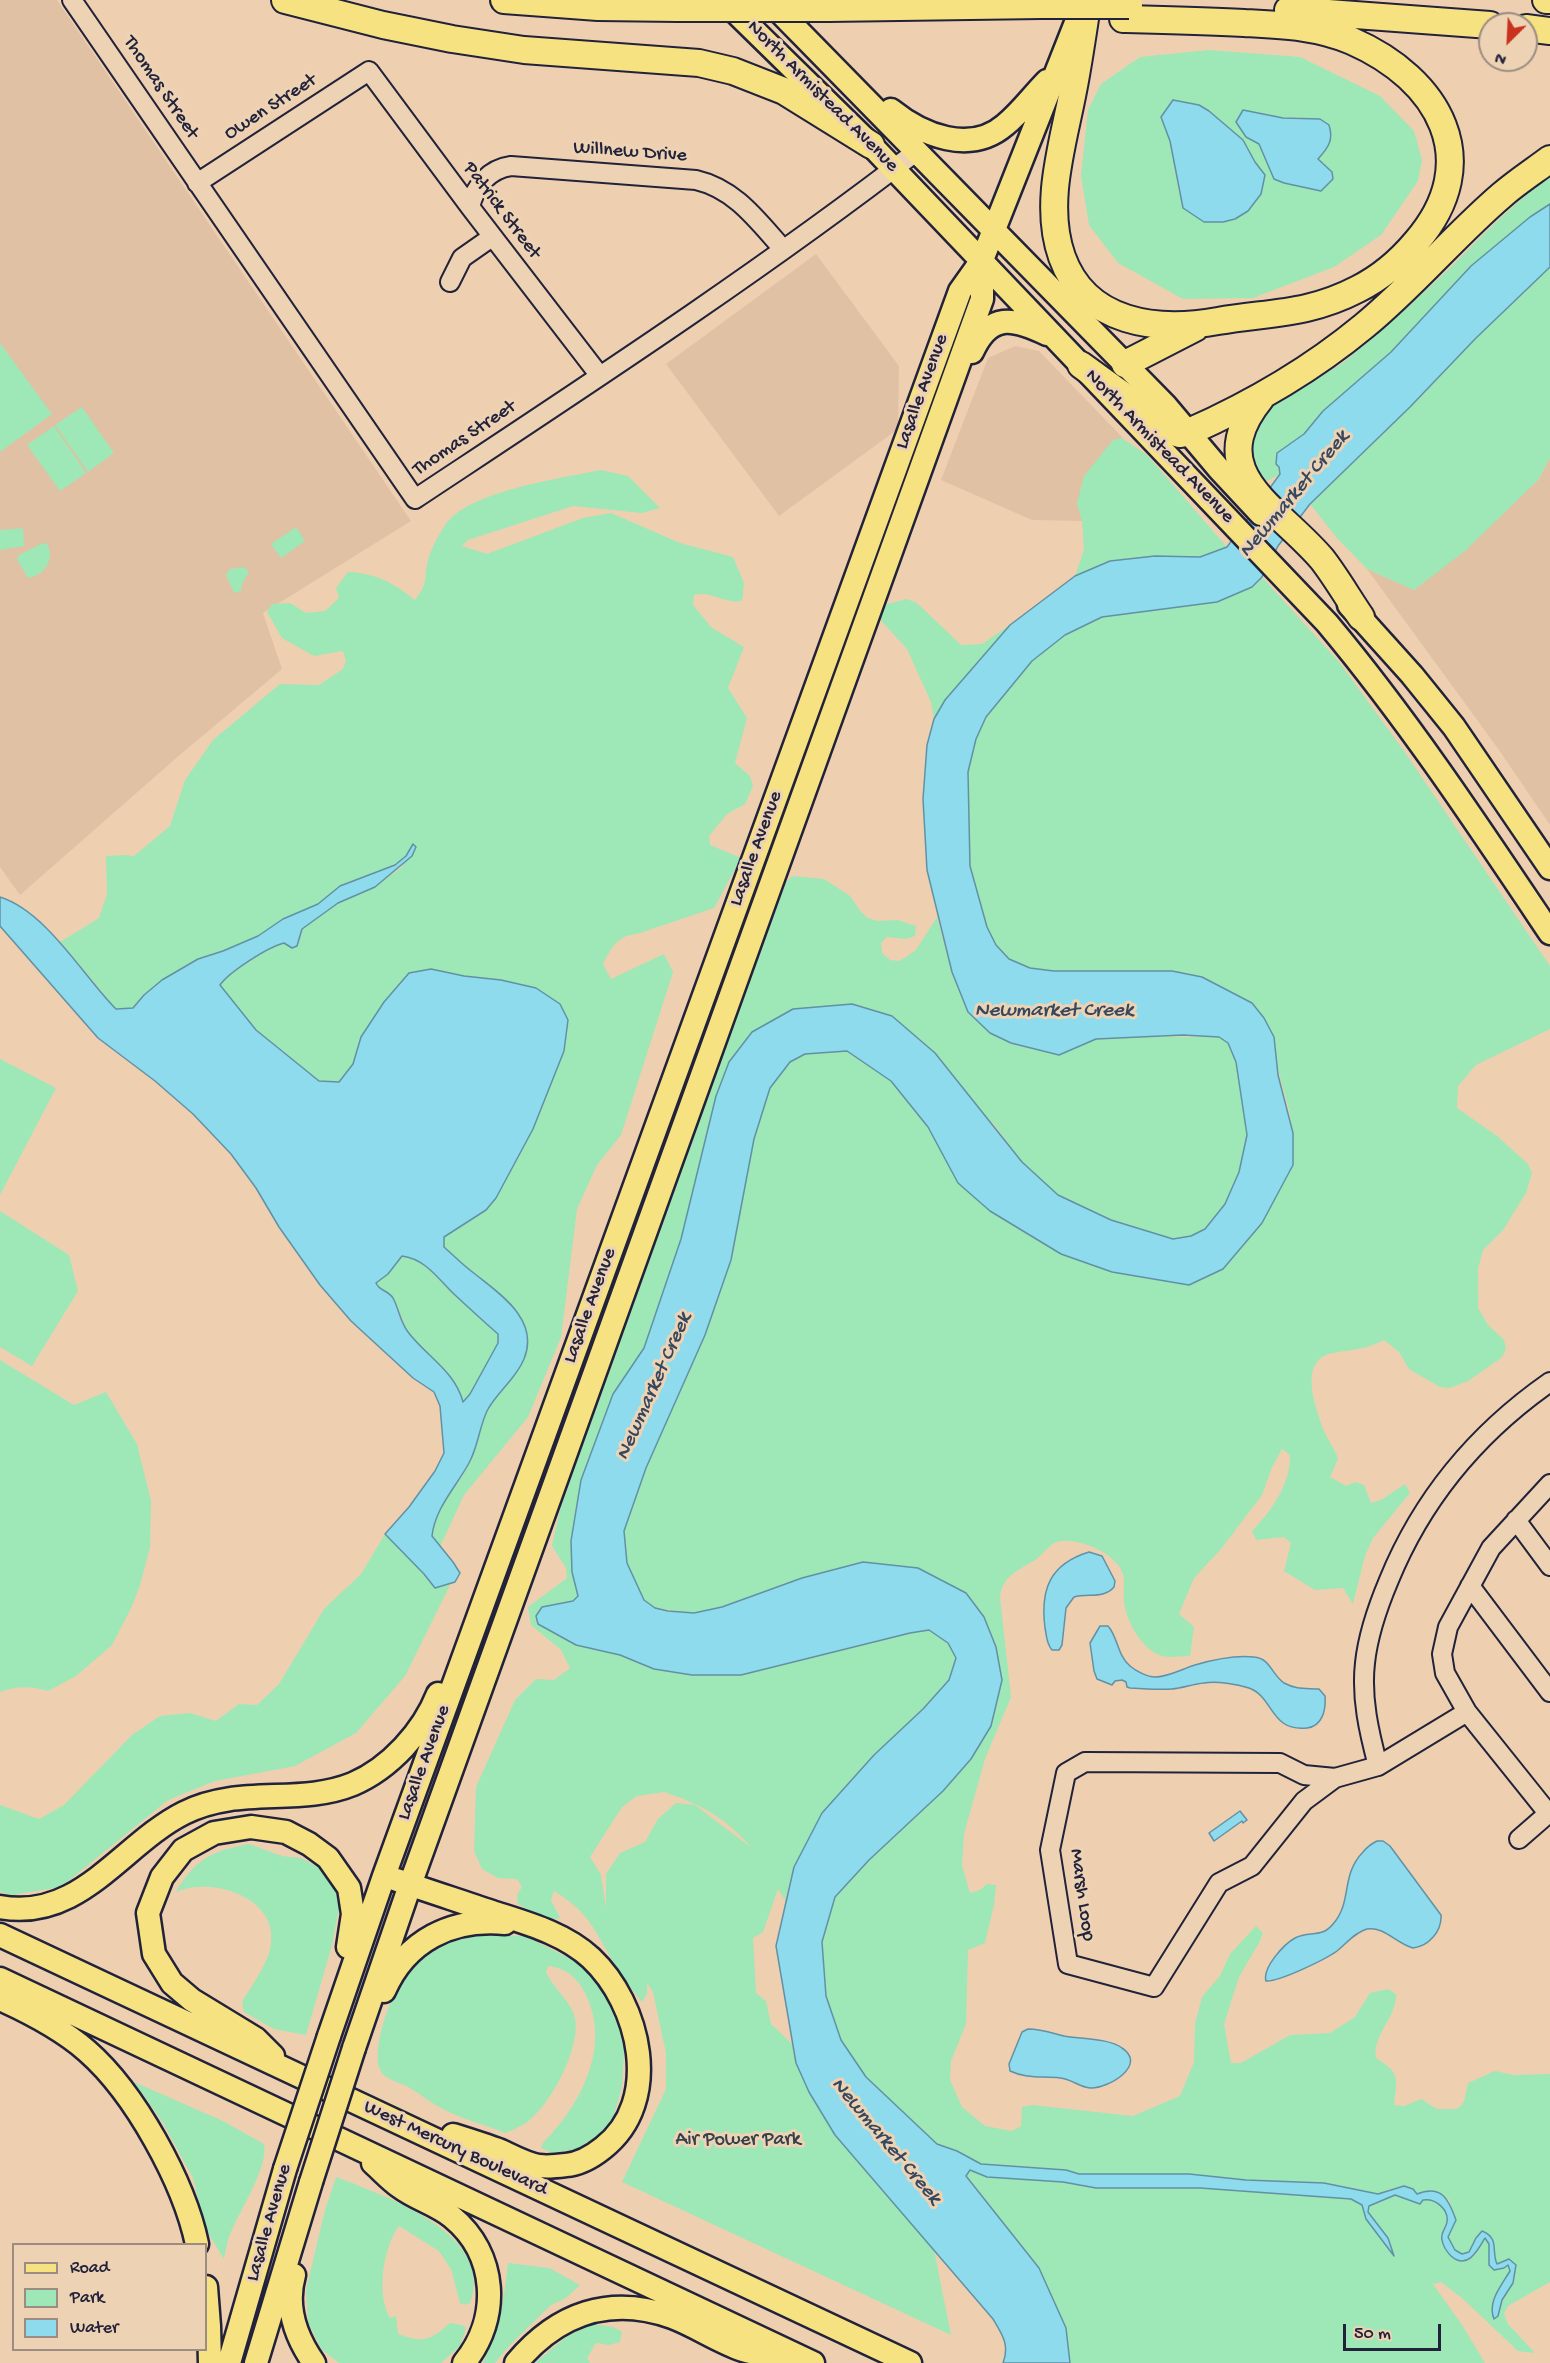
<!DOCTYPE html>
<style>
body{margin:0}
#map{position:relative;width:1550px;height:2363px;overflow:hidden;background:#eed0b0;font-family:"Gochi Hand",sans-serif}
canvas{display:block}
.legend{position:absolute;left:12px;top:2243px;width:195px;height:108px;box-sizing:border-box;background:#edd3b4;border:2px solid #9c8c84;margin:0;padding:8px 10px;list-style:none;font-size:18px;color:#22223b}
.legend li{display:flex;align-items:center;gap:12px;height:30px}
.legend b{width:30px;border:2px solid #9c8c84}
.north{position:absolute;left:1478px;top:12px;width:60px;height:60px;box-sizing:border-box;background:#edd3b4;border:2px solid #9c8c84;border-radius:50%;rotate:204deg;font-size:16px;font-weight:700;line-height:24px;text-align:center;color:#22223b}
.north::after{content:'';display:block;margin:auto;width:21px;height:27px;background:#c8321e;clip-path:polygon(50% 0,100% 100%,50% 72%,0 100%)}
.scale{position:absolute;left:1343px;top:2324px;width:98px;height:27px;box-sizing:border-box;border:3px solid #22223b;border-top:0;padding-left:8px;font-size:18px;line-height:21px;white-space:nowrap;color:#22223b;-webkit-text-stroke:4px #edd3b4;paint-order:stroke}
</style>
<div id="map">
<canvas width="1550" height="2363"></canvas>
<ul class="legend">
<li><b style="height:8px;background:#f7e281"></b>Road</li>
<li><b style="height:16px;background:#9ee7b6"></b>Park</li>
<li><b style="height:16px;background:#8ddbec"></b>Water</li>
</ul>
<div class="north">N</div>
<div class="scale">50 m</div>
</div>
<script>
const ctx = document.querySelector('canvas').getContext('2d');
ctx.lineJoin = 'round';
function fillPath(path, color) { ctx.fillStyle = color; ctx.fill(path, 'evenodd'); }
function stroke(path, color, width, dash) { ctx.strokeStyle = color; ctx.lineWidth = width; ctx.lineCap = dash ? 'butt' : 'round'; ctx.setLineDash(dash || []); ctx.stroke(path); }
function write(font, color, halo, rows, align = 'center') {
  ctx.font = font + ' "Gochi Hand",sans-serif'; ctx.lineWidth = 6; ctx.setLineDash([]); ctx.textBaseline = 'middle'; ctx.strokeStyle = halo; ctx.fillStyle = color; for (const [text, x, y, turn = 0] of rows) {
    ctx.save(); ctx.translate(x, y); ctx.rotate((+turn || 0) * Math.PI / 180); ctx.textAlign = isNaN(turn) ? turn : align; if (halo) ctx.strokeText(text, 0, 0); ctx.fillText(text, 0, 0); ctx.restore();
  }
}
fillPath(new Path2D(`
 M0 0H57L411 521 263 613 282 669 174 760 20 895 0 867Z
 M816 254 899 366 898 429 779 516 666 364Z
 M1015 346 1039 351 1123 438 1113 441 1077 503 1082 521 1032 520 941 480 988 358Z
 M1550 458V825L1499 750 1367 569 1414 590 1538 480Z`), '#e0c1a4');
fillPath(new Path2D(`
 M1209 50 1300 57 1380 96 1414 131 1422 160 1418 181 1381 235 1334 267 1253 298 1183 299 1118 263 1089 225 1081 176 1088 110 1101 84 1140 57ZM1172 101 1199 105 1223 123 1229 130 1243 140 1255 162 1265 175 1248 211 1179 193 1170 141 1161 117ZM1243 111 1283 118 1299 117 1326 151 1318 159 1325 164 1299 185 1284 183 1266 161 1259 144 1246 137Z
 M1550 177V204L1530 217 1471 266 1391 352 1323 411 1304 434 1277 453 1280 474 1267 481C1250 470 1248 435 1258 418 1273 393 1323 379 1346 360 1382 331 1418 298 1452 266 1483 235 1514 202 1550 177Z
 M1550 267V458L1538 480 1465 551 1414 590 1367 569 1337 538 1310 504 1410 407 1476 338Z
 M0 343 52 414 0 452Z
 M82 407 114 453 88 472 55 425Z
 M54 426 86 473 60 491 27 445Z
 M1122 438 1147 455 1227 547 1200 557 1155 556 1110 561 1075 576 1084 550 1082 521 1077 503 1084 476 1113 440Z
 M601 470 628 476 660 508 642 513 573 506 468 540 462 546 487 554 583 518 611 513 680 543 733 557 744 583 742 601C724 604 712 590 694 595L693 605 712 628 744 647 728 688 747 718 735 763 750 776 753 786 745 804 727 814 709 836 710 845 741 858 714 908 637 934C618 935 611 948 603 964L611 979 664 954 673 972 621 1135 597 1165 577 1209 561 1337 528 1417 464 1495 440 1547 432 1536C436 1507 457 1487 470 1462 475 1452 476 1442 479 1431 483 1419 489 1408 495 1398 511 1371 523 1374 527 1338L474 1274 444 1247V1237L486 1210 533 1129 564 1051 464 976 431 969 409 973 384 1002 361 1037 353 1064 339 1082 319 1081 256 1030 219 985C230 972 268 947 284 943L292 948 302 929 338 903 375 887 402 867 406 856 395 865 340 886 318 904 283 919 258 936 223 951 198 959 144 995 134 1008 116 1009 60 942 99 918 107 894 106 856 124 855 134 856 170 826 185 780 213 740 280 684 319 685 343 669 346 661 343 651 314 656 282 638 267 612 272 604 290 603 306 613 325 611 339 598 336 588 348 572C375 573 394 583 415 600 431 579 422 578 429 557 432 547 440 532 446 524 469 491 562 478 601 470Z
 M296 527 305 541 281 558 271 544Z
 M23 528 24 546 0 550V530Z
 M43 543 47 544C56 560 43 576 28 578L17 559 19 555Z
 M244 567 249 572 242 584 241 591 234 593 226 575 230 569Z
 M1262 577 1339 662 1404 751 1550 966V1029L1476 1065 1458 1086 1457 1108 1497 1136 1528 1164 1532 1173 1526 1193 1503 1230 1483 1250 1478 1269V1308L1488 1325 1504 1340 1506 1350 1501 1358 1468 1381 1450 1388 1440 1387 1409 1369 1399 1352 1384 1340C1377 1343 1370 1347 1362 1348 1351 1351 1337 1351 1326 1355 1299 1367 1317 1411 1324 1431 1328 1441 1335 1448 1338 1459L1330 1477 1346 1486 1355 1482 1364 1485 1371 1503 1381 1500 1405 1484 1410 1493 1373 1538 1365 1556 1353 1604 1343 1588 1315 1590 1284 1571 1291 1543 1284 1537 1256 1540 1252 1531C1271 1512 1291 1483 1290 1455L1282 1449 1272 1467 1262 1495 1221 1549 1194 1578 1179 1614 1194 1627 1190 1656C1182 1656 1170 1658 1162 1656 1142 1650 1126 1621 1124 1602 1123 1593 1125 1582 1123 1574 1116 1553 1081 1539 1061 1541 1050 1542 1044 1554 1035 1560 1018 1571 1003 1575 1000 1597L1011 1697 985 1759 964 1834 962 1866 970 1893 980 1890 987 1884 996 1885 994 1905 985 1943 968 1950 966 2024 951 2061 950 2080 962 2107 985 2126 1012 2131 1021 2126 1022 2107 1032 2105 1133 2116 1180 2096 1194 2062 1195 2024 1202 1997 1220 1976 1230 1954 1256 1926 1263 1933 1259 1943 1239 1977 1224 2024 1231 2063H1241L1290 2035 1330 2033 1355 2017 1370 1993 1388 1989 1396 1994C1397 2017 1372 2035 1376 2058 1401 2074 1397 2077 1394 2105L1404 2106 1421 2099 1437 2109H1457L1464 2102 1468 2083 1495 2071 1514 2075 1550 2074V2282L1508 2306 1504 2314 1508 2324 1535 2353 1518 2351 1463 2299 1441 2282 1433 2284 1462 2325 1485 2363H1070L1066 2328 1039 2268 966 2175 970 2170 987 2177 1063 2182 1096 2188H1200L1351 2199 1362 2205 1366 2219 1393 2254 1388 2238 1368 2212 1369 2206 1395 2195 1420 2204 1423 2200C1435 2198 1448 2208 1447 2221 1446 2229 1442 2233 1442 2241L1467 2261 1474 2256 1485 2238 1489 2243V2265L1508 2264 1510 2271 1493 2299 1498 2316 1502 2300 1513 2283 1509 2259 1497 2264 1489 2234 1476 2238 1469 2252 1462 2254 1455 2250 1448 2237 1455 2220 1449 2199 1389 2189 1378 2194 1324 2183 1246 2180 1189 2174H1079L1066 2170 981 2164 957 2151 937 2144 866 2077 841 2040 826 1996 822 1942 835 1897 869 1860 943 1791 971 1759 1002 1680 863 1562 802 1578 722 1607 694 1613 655 1608 644 1600 626 1563 624 1531 646 1468 705 1335 731 1260 754 1139 770 1088 790 1062 805 1054 847 1051 891 1081 928 1127 958 1183 990 1211 1061 1254 1112 1272 1189 1285 1293 1165V1133L1289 1110 1275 1059 1251 1003 1202 977 1172 971H1054L1030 968 1009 959 996 945 987 927 970 865 968 772 976 739 986 718 1032 661 1065 635 1102 617 1217 602 1252 587Z
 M907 599 917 603 961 645 982 644 1010 625 945 700 934 719 931 702 907 649 875 614 879 606Z
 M793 876 824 879 850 896 861 912 868 918 877 921 897 920 916 926 915 936 906 939 887 937 881 943 882 953 890 960 900 961 916 950 937 917 952 972 968 1012 1011 1043 1059 1055 1096 1039 1117 1036 1219 1037 1228 1043 1236 1062 1247 1135 1239 1172 1225 1204 1205 1229 1191 1236 1173 1239 1111 1220 1058 1195 1022 1162 994 1124 852 1004 716 1096 681 1239 662 1301 644 1348 613 1394 581 1480 571 1541 572 1572 578 1596 573 1601 542 1607 538 1624 576 1645 620 1655 654 1669 692 1675H741L910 1633 929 1630 948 1643 956 1658 949 1680 923 1709 874 1755 822 1813 794 1867 785 1900 778 1889 763 1932 753 1938 756 1993 766 2001 771 2024 792 2044 796 2063 809 2092 835 2135 934 2250 951 2335 622 2182 666 2089V2053L653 1992 647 1983V1994L642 2002C634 1992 626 1982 619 1971 596 1936 594 1915 554 1891L551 1900 560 1918C545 1922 532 1912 518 1904L517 1895 522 1887 517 1879 498 1878 482 1869 474 1851 476 1787 515 1700 536 1679 554 1680 570 1668 561 1650 531 1625 528 1607 567 1578 566 1568 552 1546 568 1474 782 885ZM664 1792C704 1806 723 1816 752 1848L695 1805 676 1803 658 1819 645 1842 620 1853 606 1874V1909L601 1875 590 1857 622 1807 637 1796Z
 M0 1059 56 1088 0 1195Z
 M0 1211 69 1255 78 1291 32 1366 0 1347Z
 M402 1256C426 1260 438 1280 455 1295 469 1308 483 1321 498 1334V1343L470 1394 462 1402 447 1372 408 1333 393 1297 377 1287 376 1283 388 1274Z
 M0 1360 74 1405 106 1392 137 1444 151 1501 150 1547 140 1585 132 1606 112 1645 76 1676 48 1691C32 1686 16 1686 0 1692Z
 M385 1534 424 1574 435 1587 450 1585 405 1676 356 1733 295 1766 215 1781 168 1800 61 1887 11 1895 0 1892V1805L39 1819 64 1805 132 1735 160 1716 190 1713 216 1721 239 1704 257 1705 279 1684 324 1609 361 1574Z
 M249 1844 282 1856 301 1858 320 1868 335 1887 339 1908 332 1945 306 2035 274 2029 244 2012 242 2002C251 1987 269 1962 271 1944 278 1897 211 1876 176 1892 195 1859 212 1851 249 1844Z
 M487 1935 525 1936 573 1960 597 1981 616 2013 624 2051 622 2087 613 2118 600 2134 577 2149 552 2153 541 2148 543 2143C581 2105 611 2047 586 1995 579 1979 565 1967 548 1966L546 1972C553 1988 572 2002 575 2019 581 2048 550 2106 526 2123 520 2127 512 2130 505 2133 486 2125 462 2119 445 2110 432 2104 422 2095 410 2088 401 2082 390 2082 382 2073 370 2058 386 2009 395 1994 404 1980 416 1961 430 1951 446 1938 467 1937 487 1935Z
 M134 2082 223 2121 264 2144C269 2166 240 2210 231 2232 227 2240 226 2250 224 2259L205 2228 193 2178 163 2123Z
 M336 2177C383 2195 497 2234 470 2303L464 2305 460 2303 451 2269 439 2251 399 2226C383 2247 376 2295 390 2318L396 2316 398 2334C424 2343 430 2341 450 2323L462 2325 466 2328 460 2346 441 2363H339L321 2349 308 2322 306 2290 325 2210Z
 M508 2263 549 2268 580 2285 566 2298 551 2305 510 2345 495 2363H483C499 2328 504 2301 508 2263Z
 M592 2324 613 2327 622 2332 620 2342 609 2345 596 2343 587 2358 590 2363H535L567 2336Z`), '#9ee7b6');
const water = new Path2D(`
 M1173 100 1199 105 1209 111 1243 140 1255 162 1265 175 1261 194 1248 211 1235 219 1223 222H1204L1183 208 1170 141 1161 117Z
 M1243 110 1283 118 1320 119 1329 125C1334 140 1328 148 1318 159L1332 172 1333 179 1321 191 1284 183 1274 179 1259 144 1246 137 1236 122Z
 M1550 204V267L1476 338 1410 407 1310 504 1278 546 1262 577 1252 587 1217 602 1102 617 1065 635 1032 661 986 717 976 739 968 772 970 866 987 927 996 945 1009 959 1030 968 1054 971H1172L1202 977 1252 1003 1264 1018 1274 1037 1278 1075 1293 1133V1165L1262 1223 1223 1269 1189 1285 1112 1272 1061 1254 990 1211 958 1183 928 1127 891 1081 847 1051 805 1054 790 1062 770 1088 754 1139 731 1260 705 1335 646 1468 624 1531 627 1563 644 1600 655 1608 668 1611 694 1613 722 1607 802 1578 863 1562 918 1568 966 1593 984 1617 996 1647 1002 1680 991 1726 971 1759 943 1791 869 1860 835 1897 822 1942 826 1996 841 2040 866 2077 937 2144 957 2151 981 2164 1066 2170 1079 2174H1189L1246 2180 1324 2183 1378 2194 1404 2186 1413 2189 1417 2194C1442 2184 1449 2200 1456 2220L1448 2237 1455 2250 1462 2254 1469 2252 1476 2238 1482 2231C1500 2238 1491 2251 1497 2264L1509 2259 1516 2265 1513 2283 1502 2300 1498 2316 1494 2319C1487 2302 1501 2286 1510 2271L1508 2265 1504 2268 1494 2270 1489 2265V2244L1485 2238C1477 2252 1467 2270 1451 2256 1447 2252 1443 2246 1442 2240 1440 2232 1446 2229 1447 2222 1449 2209 1435 2198 1423 2200L1420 2204 1395 2195 1369 2206 1368 2212 1388 2238 1394 2256 1366 2219 1362 2205 1351 2199 1200 2188H1096L1063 2182 987 2177 970 2170 966 2176 1039 2268 1066 2328 1070 2363H1003C1010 2345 1002 2334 993 2319L835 2135 809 2092 796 2063 776 1946 794 1867 822 1813 874 1755 923 1709 949 1680 956 1658 948 1643 929 1630 910 1633 741 1675H692L654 1669 620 1655 576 1645 538 1624 536 1616 542 1607 573 1601 578 1596 572 1572 571 1541 581 1480 613 1394 644 1348 681 1239 716 1096 729 1062 752 1032 793 1009 852 1004 892 1016 935 1053 1022 1162 1058 1195 1111 1220 1173 1239 1191 1236 1205 1229 1225 1204 1239 1172 1247 1135 1236 1062 1228 1043 1219 1037 1183 1035 1096 1039 1059 1055 1011 1043 990 1033 968 1012 952 972 927 870 923 799 927 745 934 719 945 700 1010 625 1075 576 1110 561 1155 556 1200 557 1227 547 1280 474 1279 467 1276 464 1277 453 1304 434 1323 411 1391 352 1471 266 1530 217Z
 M413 844 416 847 412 856 375 887 338 903 302 929 297 946 292 948 284 943C268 947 229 972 220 985L256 1030 319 1081 339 1082 353 1064 361 1037 384 1002 409 973 431 969 464 976 501 980 536 988 560 1004 568 1020 564 1051 533 1129 496 1198 486 1210 444 1237V1247C454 1256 464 1266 475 1274 500 1294 540 1320 524 1359 516 1379 497 1392 487 1411 479 1428 478 1447 469 1463 456 1487 435 1508 432 1536L453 1562 460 1573 455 1582 435 1588 424 1574 385 1534 409 1507 435 1471 444 1453 440 1406 434 1392 413 1378 351 1321 320 1285 279 1227 256 1188 231 1154 193 1114 155 1081 98 1038 0 926V897C47 912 83 976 116 1009L133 1008 144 995 162 980 198 959 223 951 258 936 283 919 318 904 340 886 395 865 406 856ZM402 1256C426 1259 439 1280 455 1295 469 1308 483 1321 498 1334V1343L470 1394 463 1402C455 1371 426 1356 408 1332 400 1322 399 1309 393 1298 388 1290 379 1291 376 1283L388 1274Z
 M1089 1552 1102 1556 1115 1581 1114 1587C1104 1599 1088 1593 1074 1597L1066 1608 1062 1645 1059 1650H1052C1046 1643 1047 1637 1045 1628 1040 1589 1050 1564 1089 1552Z
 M1100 1626H1108C1118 1637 1117 1655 1130 1666 1136 1671 1147 1677 1155 1677 1168 1677 1182 1669 1195 1665 1212 1660 1235 1655 1254 1657 1270 1658 1272 1675 1284 1683 1297 1690 1306 1688 1319 1689L1325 1696C1326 1709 1323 1726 1307 1728 1270 1732 1274 1697 1249 1688 1237 1684 1217 1681 1204 1683 1193 1684 1183 1688 1172 1689 1158 1690 1144 1689 1130 1688L1127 1687 1126 1682 1122 1680 1115 1681 1112 1685 1097 1679 1094 1671 1090 1643Z
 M1240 1811 1247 1820 1243 1823 1242 1821 1214 1841 1209 1833Z
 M1377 1841H1383L1390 1846 1441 1915C1442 1931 1429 1946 1413 1948 1397 1944 1384 1926 1367 1929 1355 1932 1346 1944 1337 1951 1326 1959 1279 1982 1266 1981 1262 1968 1284 1944 1295 1938 1309 1930 1321 1939 1333 1924 1353 1901 1340 1876 1363 1852 1367 1847 1371 1844 1377 1841Z
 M1028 2029C1041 2029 1052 2033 1064 2036 1080 2039 1109 2038 1122 2048 1148 2065 1108 2089 1090 2088 1080 2087 1071 2079 1060 2078 1042 2076 1027 2079 1010 2071L1009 2064 1022 2032Z`);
fillPath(water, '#8ddbec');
stroke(water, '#6291a5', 1.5);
const minor = new Path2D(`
 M72 0 415 499C584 387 756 275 917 151
 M197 183 369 71 470 207 600 376
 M470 207C475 186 489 169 511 166L696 180C735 189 757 220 783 249
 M450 282 462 258 492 237
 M1516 1520 1550 1566
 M1470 1586 1550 1692
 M1085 1762 1280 1763 1304 1775 1335 1778 1304 1801 1252 1866 1219 1883 1154 1987 1068 1964 1050 1850 1066 1773Z
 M1378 1766C1369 1732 1361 1698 1365 1663 1368 1634 1378 1606 1389 1580 1423 1497 1477 1433 1550 1382
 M1335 1778 1378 1766 1467 1712
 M1548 1813 1467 1712 1445 1673 1442 1654 1448 1627 1491 1548 1550 1484
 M1519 1839 1550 1812`);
const major = new Path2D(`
 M723 0 871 145 1327 623C1409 721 1479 827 1550 933
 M768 0 1166 406 1219 469 1261 514
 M891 110C922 135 970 155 1005 125 1021 112 1033 95 1047 81
 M972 352C990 312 1013 318 1047 334
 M1349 605 1412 675 1454 727 1550 868
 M397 1880C428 1891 460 1901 492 1912 526 1923 564 1933 591 1958 640 2004 663 2101 603 2148 593 2156 579 2164 566 2165 558 2166 547 2167 539 2166 526 2164 512 2156 501 2151 485 2145 469 2140 453 2135
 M0 1907C80 1922 122 1844 184 1813 239 1785 299 1806 353 1784 390 1768 423 1732 438 1694
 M0 1935 910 2363
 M0 1979 813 2363
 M384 1991C406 1940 452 1918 505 1923
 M0 1999C29 2012 63 2030 87 2051 135 2093 184 2182 197 2244
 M329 2036 384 1876 960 291 982 260 1081 10
 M354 2048 410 1885 982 299V260
 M273 2056 256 2039 192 2000 172 1983 154 1954 148 1913 162 1877 183 1850 214 1833 251 1827 286 1832 309 1844 328 1858 349 1888 353 1914 348 1947
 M373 2163C382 2171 390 2180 400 2187 416 2199 436 2204 452 2217 497 2254 501 2318 464 2363
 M294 2275C285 2307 295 2336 314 2363
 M206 2287 209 2326 210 2363
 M229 2363 285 2169
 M256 2363 311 2182
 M516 2363C558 2313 610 2295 672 2317 696 2326 719 2342 743 2350 756 2354 770 2356 784 2359`);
const highway = new Path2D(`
 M285 0 383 25 452 39 524 50 699 63 733 71 784 91 871 145
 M504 0 598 7 678 8
 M1088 0C1083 30 1079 61 1073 91 1063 144 1043 204 1062 257 1086 324 1157 332 1218 321 1270 312 1308 315 1358 289 1380 278 1400 261 1416 242 1486 161 1439 79 1352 41 1317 26 1282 25 1244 23 1204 21 1163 20 1123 19
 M1546 0H1550
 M828 8 1041 5
 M1288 10 1490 25
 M1526 28 1550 31
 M1125 364 1195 328
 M1081 365 1143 410 1164 429 1180 434 1189 432C1250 405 1312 369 1364 326 1413 286 1454 236 1502 195 1517 182 1534 171 1550 159
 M1261 398C1200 473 1277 506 1322 559 1336 577 1348 598 1361 617`);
stroke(minor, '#22223b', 22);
stroke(major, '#22223b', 27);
stroke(highway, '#22223b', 30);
stroke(minor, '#edd3b4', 18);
stroke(major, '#f7e281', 22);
stroke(highway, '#f7e281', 26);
const majorBridge = new Path2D(`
 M285 2169 329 2036
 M311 2182 354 2048`);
const highwayBridge = new Path2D(`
 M1041 5H1129
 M678 8H828`);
stroke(majorBridge, '#22223b', 27, []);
stroke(highwayBridge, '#22223b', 30, []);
stroke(majorBridge, '#f7e281', 22);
stroke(highwayBridge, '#f7e281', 26);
write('20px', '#22223b', '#edd3b4', [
 ["Thomas Street",160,88,56],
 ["North Armistead Avenue",822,97,45],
 ["Owen Street",271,108,-33],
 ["Willnew Drive",630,153,4],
 ["Patrick Street",501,211,53],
 ["Lasalle Avenue",923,392,-70],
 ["Thomas Street",465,439,-34],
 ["North Armistead Avenue",1159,447,46],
 ["Lasalle Avenue",757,849,-70],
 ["Lasalle Avenue",591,1306,-70],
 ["Lasalle Avenue",425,1763,-70],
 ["Marsh Loop",1081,1895,82],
 ["West Mercury Boulevard",455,2149,25],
 ["Lasalle Avenue",270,2223,-74]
]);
write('20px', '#35404d', '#edd3b4', [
 ["Air Power Park",738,2141]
]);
write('italic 21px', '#37475e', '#edd3b4', [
 ["Newmarket Creek",1295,495,-50],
 ["Newmarket Creek",1054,1012],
 ["Newmarket Creek",655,1387,-66],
 ["Newmarket Creek",885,2142,50]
]);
</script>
